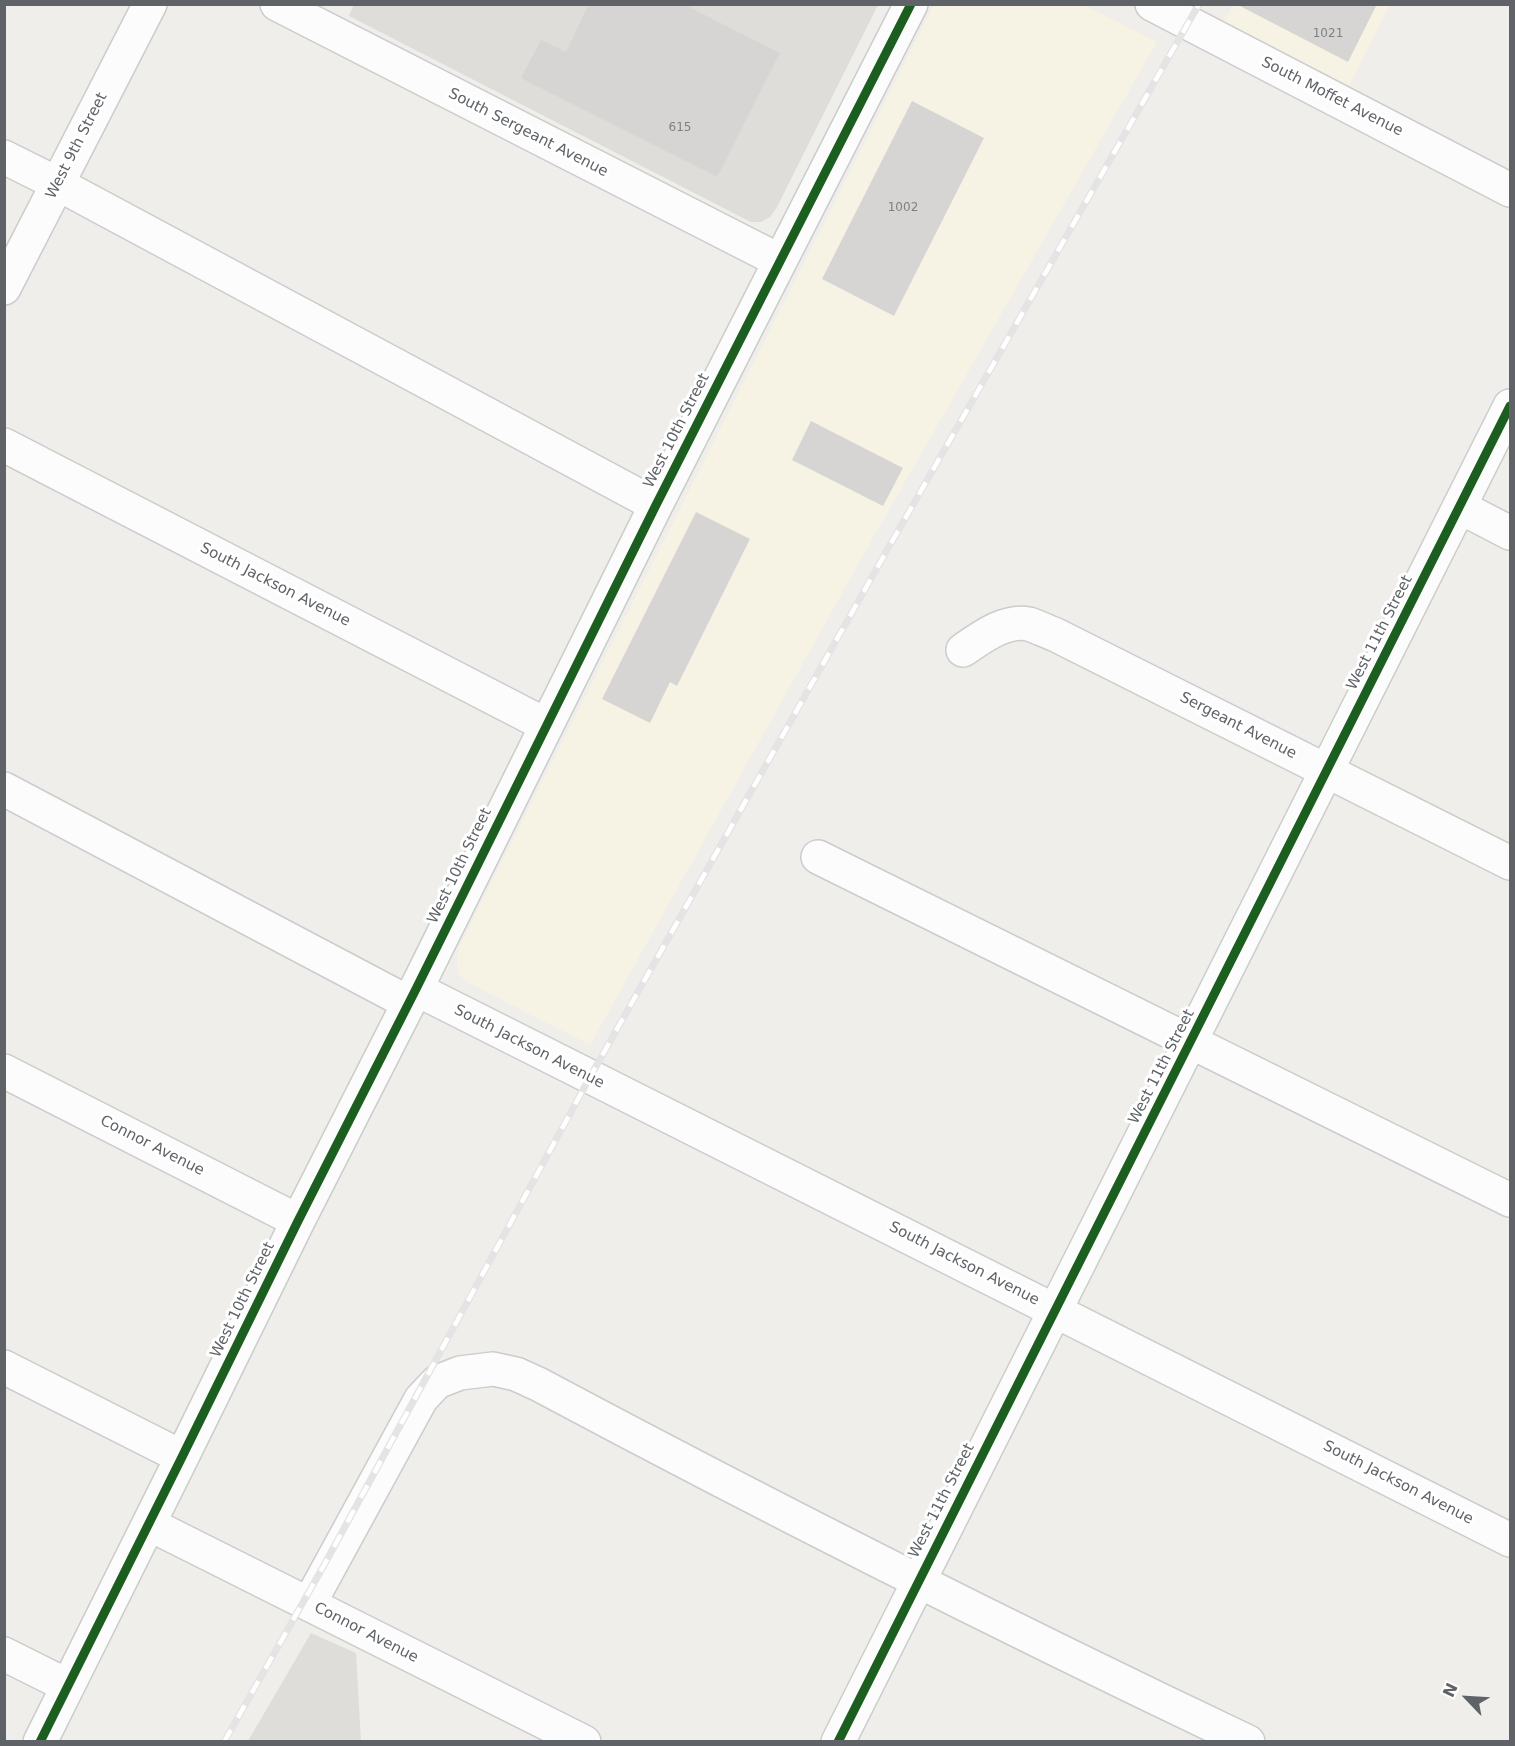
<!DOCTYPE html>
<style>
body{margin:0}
#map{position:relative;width:1515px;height:1746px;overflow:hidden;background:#efeeea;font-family:"DejaVu Sans",sans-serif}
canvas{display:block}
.frame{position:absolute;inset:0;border:6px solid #5f6368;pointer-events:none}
.north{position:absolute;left:1437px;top:1668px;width:60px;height:60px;-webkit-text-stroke:4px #fff;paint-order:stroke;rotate:295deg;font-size:16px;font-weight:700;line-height:24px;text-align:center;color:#5f6368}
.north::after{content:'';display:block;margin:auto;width:21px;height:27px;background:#5f6368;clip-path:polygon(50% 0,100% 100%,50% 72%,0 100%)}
</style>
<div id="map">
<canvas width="1515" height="1746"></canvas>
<div class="frame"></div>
<div class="north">N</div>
</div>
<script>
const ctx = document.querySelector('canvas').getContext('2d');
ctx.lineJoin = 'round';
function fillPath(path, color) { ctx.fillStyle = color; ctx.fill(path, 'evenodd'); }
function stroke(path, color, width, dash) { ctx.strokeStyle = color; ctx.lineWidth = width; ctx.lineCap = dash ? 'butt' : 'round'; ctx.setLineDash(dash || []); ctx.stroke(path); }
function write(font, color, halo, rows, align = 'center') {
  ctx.font = font + ' "DejaVu Sans",sans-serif'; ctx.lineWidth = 6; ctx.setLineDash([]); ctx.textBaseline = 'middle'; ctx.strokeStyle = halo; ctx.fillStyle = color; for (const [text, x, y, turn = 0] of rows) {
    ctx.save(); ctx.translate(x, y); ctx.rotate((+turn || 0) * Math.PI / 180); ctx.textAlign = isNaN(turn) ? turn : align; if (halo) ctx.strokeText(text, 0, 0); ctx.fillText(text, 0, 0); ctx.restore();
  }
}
fillPath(new Path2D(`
 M934 5H1084L1157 42 871 541 590 1045 467 982 459 974 457 964V955L460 945Z
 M1233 5H1390L1349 86 1224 21Z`), '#f7f3e4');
fillPath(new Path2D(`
 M354 4 878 5 777 207 770 217 761 222H751L743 218 349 16Z
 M311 1633 356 1653 361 1741H248Z`), '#dfddda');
fillPath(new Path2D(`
 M589 4H687V6L780 53 717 177 521 78 541 40 566 52Z
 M1241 4H1377L1348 62 1240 6Z
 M912 101 984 138 894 316 822 279Z
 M811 421 903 468 883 506 792 460Z
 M696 512 750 539 677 686 670 682 650 723 602 699Z`), '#d6d5d3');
const minor = new Path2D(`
 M277 4 780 261
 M1152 4 1510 190
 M4 157 58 184 656 505
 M4 288 150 4
 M4 445 546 725
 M1460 507 1510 533
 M963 650C982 637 1006 619 1029 624 1038 627 1048 632 1056 635L1510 863
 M4 789 409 1003
 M818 857 1510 1200
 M416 989 1510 1540
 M4 1071 298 1221
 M4 1367 182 1457
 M149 1524 584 1742
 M309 1604 421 1399 437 1382 460 1373 493 1369 516 1374 538 1384C772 1509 1008 1628 1248 1742
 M4 1654 68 1686
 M40 1742 182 1457 298 1221 416 989 656 505 911 4
 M838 1742 1510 406`);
stroke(minor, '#cbcccc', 36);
stroke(minor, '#fdfcfc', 33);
const rail = new Path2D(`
 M224 1742 323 1567 590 1077 890 545 1199 4`);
stroke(rail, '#e4e4e4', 7);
stroke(rail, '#fff', 4.5, [14]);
stroke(new Path2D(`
 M40 1742 182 1457 298 1221 416 989 656 505 911 4
 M838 1742 1510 406`), '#1b5e20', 9);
write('12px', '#7e8184', null, [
 ["1021",1328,34],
 ["615",680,128],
 ["1002",903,208]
]);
write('15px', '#5f6368', '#fff', [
 ["South Moffet Avenue",1332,97,27],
 ["South Sergeant Avenue",528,133,27],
 ["West 9th Street",77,146,-63],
 ["West 10th Street",677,431,-63],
 ["South Jackson Avenue",275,585,27],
 ["West 11th Street",1380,633,-63],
 ["Sergeant Avenue",1238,726,27],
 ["West 10th Street",460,866,-64],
 ["South Jackson Avenue",529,1047,27],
 ["West 11th Street",1162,1067,-63],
 ["Connor Avenue",152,1146,27],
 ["South Jackson Avenue",964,1264,27],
 ["West 10th Street",243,1300,-64],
 ["South Jackson Avenue",1398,1483,27],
 ["West 11th Street",942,1501,-63],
 ["Connor Avenue",366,1633,27]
]);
</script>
